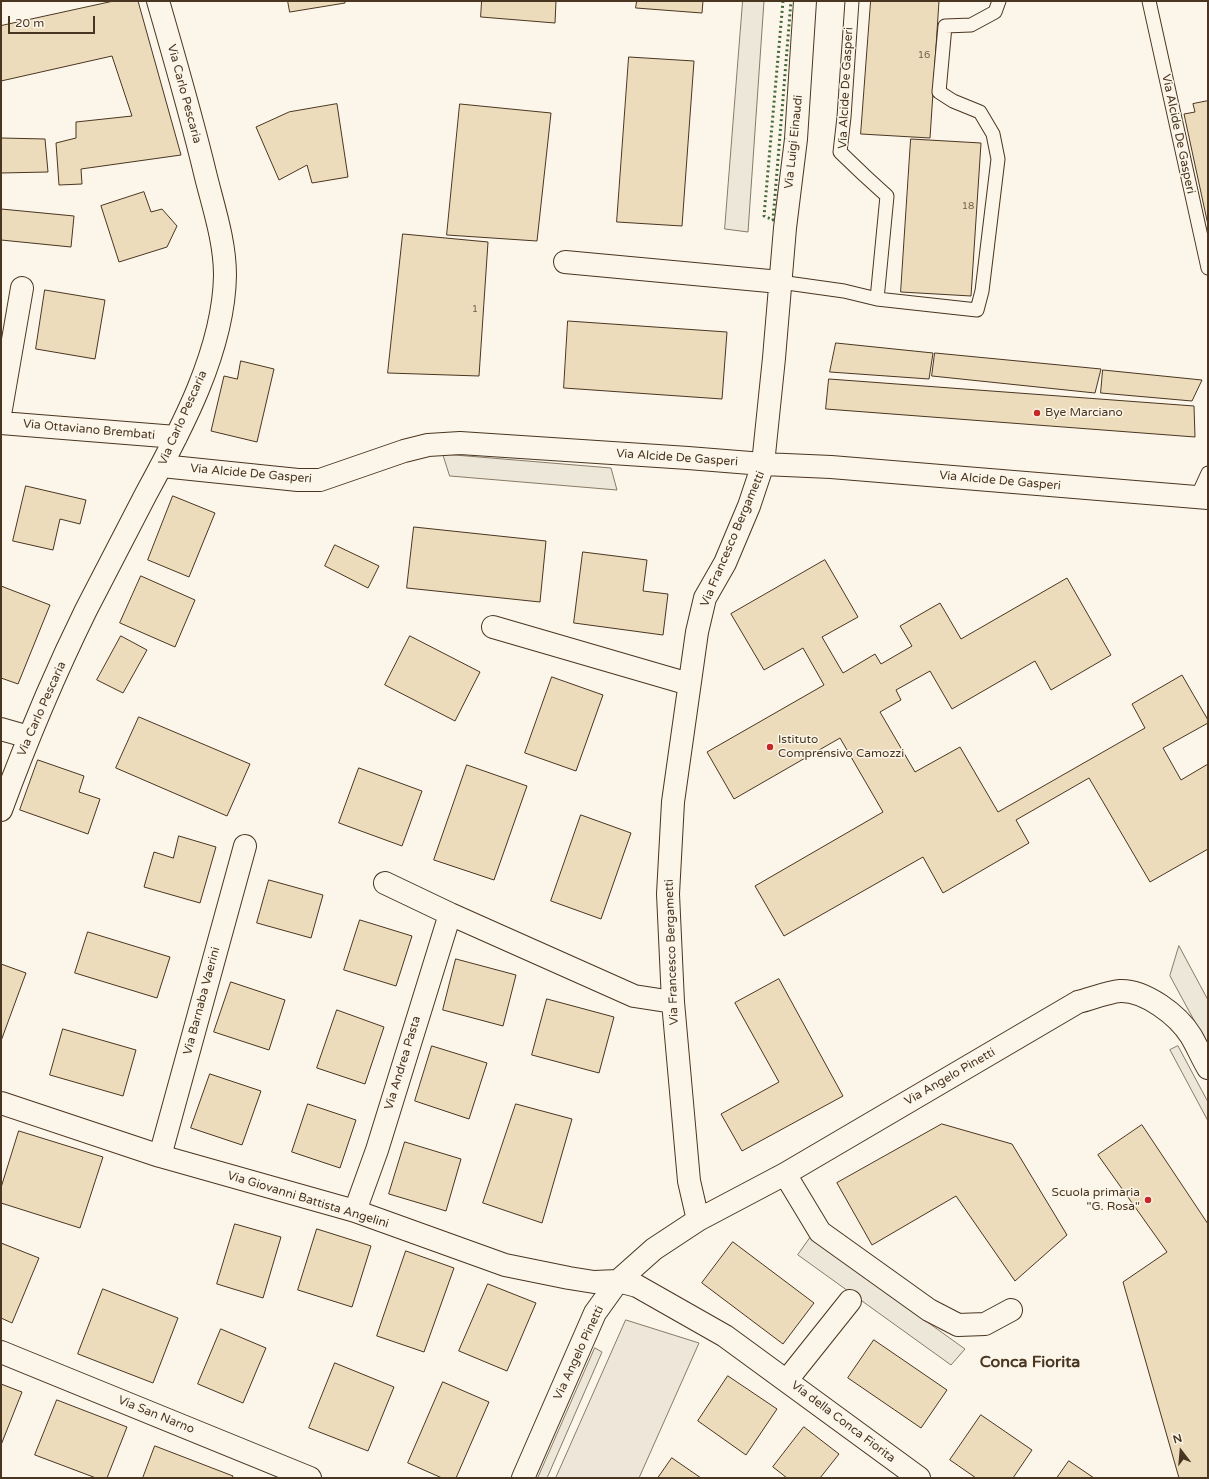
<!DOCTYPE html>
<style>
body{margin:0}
#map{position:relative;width:1209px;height:1479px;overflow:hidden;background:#fbf6e9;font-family:"Varela Round",sans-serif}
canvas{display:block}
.frame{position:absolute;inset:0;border:2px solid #4a3520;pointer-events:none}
.north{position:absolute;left:1161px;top:1431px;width:40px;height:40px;-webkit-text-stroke:3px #fbf6e9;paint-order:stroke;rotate:344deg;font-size:11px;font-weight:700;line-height:16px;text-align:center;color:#4a3520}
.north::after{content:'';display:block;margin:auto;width:14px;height:18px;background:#4a3520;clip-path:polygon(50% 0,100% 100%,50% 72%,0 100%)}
.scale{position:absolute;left:8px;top:16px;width:87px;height:18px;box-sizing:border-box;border:2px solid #4a3520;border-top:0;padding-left:5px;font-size:12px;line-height:14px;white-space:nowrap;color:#4a3520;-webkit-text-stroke:3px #fbf6e9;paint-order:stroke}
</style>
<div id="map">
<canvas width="1209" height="1479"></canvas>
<div class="frame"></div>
<div class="north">N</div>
<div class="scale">20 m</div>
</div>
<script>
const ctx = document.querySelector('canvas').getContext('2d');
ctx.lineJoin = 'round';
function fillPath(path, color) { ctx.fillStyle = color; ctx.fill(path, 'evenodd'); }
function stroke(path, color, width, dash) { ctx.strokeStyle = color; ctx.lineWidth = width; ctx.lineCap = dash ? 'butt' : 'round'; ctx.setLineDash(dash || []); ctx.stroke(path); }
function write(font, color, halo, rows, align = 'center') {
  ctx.font = font + ' "Varela Round",sans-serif'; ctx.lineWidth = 3; ctx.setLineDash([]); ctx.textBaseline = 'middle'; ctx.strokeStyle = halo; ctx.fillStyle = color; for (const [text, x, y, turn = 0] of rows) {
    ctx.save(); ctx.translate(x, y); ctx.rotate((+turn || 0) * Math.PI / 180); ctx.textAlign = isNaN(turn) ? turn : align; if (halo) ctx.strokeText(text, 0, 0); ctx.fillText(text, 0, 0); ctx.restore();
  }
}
const green = new Path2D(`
 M626 1320 699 1343 639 1478H556Z`);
fillPath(green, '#ede6d9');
stroke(green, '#887966', 1);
const parking = new Path2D(`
 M743 1H764L748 232 725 229Z
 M443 454 611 468 617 490 450 476Z
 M1179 946 1208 1000V1046L1170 976Z
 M1178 1046 1208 1102V1121L1170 1050Z
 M810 1238 965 1349 951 1365 798 1255Z
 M595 1348 602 1352 547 1478H538Z`);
fillPath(parking, '#ede7d9');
stroke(parking, '#887966', 1);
const building = new Path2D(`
 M114 1H138L181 155 81 169 82 184 59 185 56 143 76 138V122L132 116 112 56 1 81V26Z
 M288 1H345V3L290 12Z
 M482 1H556L555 23 481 17Z
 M637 1H703L702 13 636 8Z
 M871 1H939L930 138 861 134Z
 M629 57 694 61 682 226 617 222Z
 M1208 101V225L1184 114 1195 112 1193 104Z
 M337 104 348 177 312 183 307 165 279 180 256 127 289 112Z
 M460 104 551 113 537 241 447 235Z
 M1 138 45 139 48 172 1 173Z
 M911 139 981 143 971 296 901 292Z
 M144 192 151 212 162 209 177 226 167 247 119 262 101 206Z
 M1 209 74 216 71 247 1 240Z
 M403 234 488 242 479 376 388 373Z
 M45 290 105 300 95 359 36 349Z
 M568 321 727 332 722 399 564 388Z
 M836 343 933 353 929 379 830 372Z
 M935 353 1101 369 1095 393 932 376Z
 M241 361 274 369 257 442 211 431 224 376 237 379Z
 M1103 370 1202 380 1192 401 1101 393Z
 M829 379 1194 406 1195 437 826 409Z
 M26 486 86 500 80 524 60 519 53 550 13 541Z
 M173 496 215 513 189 577 148 560Z
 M414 527 546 541 540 602 407 588Z
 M335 545 379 566 368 588 325 566Z
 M583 552 647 560 643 591 668 594 663 635 574 623Z
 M825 560 858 617 822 637 843 673 875 654 881 664 912 646 900 626 940 603 961 639 1067 578 1111 655 1051 690 1035 661 952 709 930 671 896 690 901 700 880 712 915 772 960 747 998 812 1145 728 1132 704 1182 675 1208 720V723L1163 748 1181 780 1208 764V849L1150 882 1089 778 1016 820 1029 843 943 893 923 857 784 936 755 886 883 812 840 738 734 799 707 752 824 685 803 648 764 670 731 614Z
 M141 576 195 600 175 647 120 623Z
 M1 586 50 605 18 684 1 678Z
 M121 636 147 650 123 693 97 680Z
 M410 636 480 672 455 721 385 685Z
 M552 677 603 695 576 771 525 753Z
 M139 717 250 764 227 816 116 768Z
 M38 760 84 776 79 792 100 799 88 834 20 810Z
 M467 765 527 786 494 880 434 860Z
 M359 768 422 791 402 846 339 823Z
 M581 815 631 833 601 919 551 901Z
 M179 836 216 847 200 903 144 887 154 852 173 858Z
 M269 880 323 895 311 938 257 923Z
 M360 920 412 936 396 986 344 970Z
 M88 932 170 957 157 998 75 973Z
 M456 959 516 975 503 1026 443 1010Z
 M1 964 26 973 1 1041Z
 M779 979 843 1096 742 1151 721 1114 779 1082 735 1003Z
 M231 982 285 1000 269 1050 214 1032Z
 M547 999 614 1017 599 1073 532 1055Z
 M337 1010 384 1027 365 1084 317 1068Z
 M63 1029 136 1050 123 1096 50 1075Z
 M432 1046 487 1063 469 1119 415 1101Z
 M210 1074 261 1091 242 1145 191 1128Z
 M308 1104 356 1120 340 1168 292 1152Z
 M516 1104 572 1119 542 1223 483 1203Z
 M942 1124 1012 1144 1067 1235 1015 1281 956 1196 872 1245 837 1183Z
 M1142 1125 1208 1224V1478H1179L1123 1282 1167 1252 1098 1155Z
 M19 1131 103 1157 80 1228 1 1203V1188Z
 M405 1142 461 1159 446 1211 389 1194Z
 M235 1224 281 1237 263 1298 217 1284Z
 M317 1229 371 1246 352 1307 298 1290Z
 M733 1242 814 1303 783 1344 702 1283Z
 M1 1243 39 1258 12 1323 1 1318Z
 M406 1251 454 1268 424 1352 377 1336Z
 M488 1284 536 1303 507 1371 459 1351Z
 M103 1289 178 1318 153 1383 78 1354Z
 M221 1329 266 1348 243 1403 198 1384Z
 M874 1340 947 1390 921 1428 848 1378Z
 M335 1363 394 1387 368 1451 309 1428Z
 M728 1376 777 1409 746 1455 698 1421Z
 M443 1382 489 1402 456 1478H442L408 1463Z
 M1 1384 22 1392 1 1445Z
 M57 1400 127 1427 107 1478H96L35 1455Z
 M981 1415 1032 1450 1013 1478H976L950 1460Z
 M804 1427 839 1454 820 1478H787L773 1467Z
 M155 1446 233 1476 232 1478H143Z
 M672 1458 701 1478H658Z
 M1069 1461 1094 1478H1057Z`);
fillPath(building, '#ecdcbc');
stroke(building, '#4a3520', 1);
const lane = new Path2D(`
 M852 1 844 117 840 152 864 175 887 196 877 299
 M1149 1 1208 268
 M780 282 844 291 877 299 977 310 982 291 998 159 993 134 980 112 953 101 939 92 945 26 971 25 995 12 999 1
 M1197 497 1208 473`);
const street = new Path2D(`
 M565 262 780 282
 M1 409 22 288
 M1 423 176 437
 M162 466 298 480H320L404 451 428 445 460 443 688 458 763 464 831 467 1208 498
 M493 627 689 684
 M1 729 29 737
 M1 810C26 742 54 675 86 610 106 571 126 532 146 494 181 430 224 350 225 275 225 242 214 209 206 177 192 118 175 60 158 1
 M385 883 450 914 634 996 673 1002
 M1 1103 160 1156 355 1211 505 1265 569 1278 594 1282 618 1281 637 1286 725 1336 919 1478
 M160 1156 245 846
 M785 1174 820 1232 929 1310 958 1325 985 1324 1011 1310
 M355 1211 377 1150 450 914
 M698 1220 689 1181 673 1002 668 894 673 802 697 632 705 598 725 563 749 506 763 464 774 358 785 228 796 139 805 1
 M1 1352 310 1478
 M787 1380 850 1301
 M523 1478 595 1313 618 1281 654 1249 698 1220 785 1174 1078 1002C1090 999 1108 992 1120 991 1145 990 1178 1015 1191 1036 1197 1046 1202 1058 1208 1068`);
stroke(lane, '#4a3520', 15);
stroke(street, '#4a3520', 24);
stroke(lane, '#fbf6e9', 13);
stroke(street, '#fbf6e9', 22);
stroke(new Path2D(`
 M783 1 764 216 773 220 791 1`), '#436837', 3, [2, 3]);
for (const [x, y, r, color] of [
 [1037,413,4,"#c62828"],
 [770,747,4,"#c62828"],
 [1148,1200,4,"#c62828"]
]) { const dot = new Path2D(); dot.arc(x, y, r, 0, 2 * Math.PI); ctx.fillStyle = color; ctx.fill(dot); stroke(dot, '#fbf6e9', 1.5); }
write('10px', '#725f47', null, [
 ["16",924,55],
 ["18",968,206],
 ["1",475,309]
]);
write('12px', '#4a3520', '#fbf6e9', [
 ["Via Alcide De Gasperi",846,88,-87],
 ["Via Carlo Pescaria",184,94,75],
 ["Via Alcide De Gasperi",1178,134,78],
 ["Via Luigi Einaudi",794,142,-84],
 ["Via Carlo Pescaria",183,418,-66],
 ["Via Ottaviano Brembati",89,430,5],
 ["Via Alcide De Gasperi",677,458,4],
 ["Via Alcide De Gasperi",251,474,5],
 ["Via Alcide De Gasperi",1000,481,5],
 ["Via Francesco Bergametti",733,539,-67],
 ["Via Carlo Pescaria",42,709,-66],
 ["Via Francesco Bergametti",672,952,-92],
 ["Via Barnaba Vaerini",202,1001,-75],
 ["Via Andrea Pasta",403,1063,-73],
 ["Via Angelo Pinetti",950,1077,-30],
 ["Via Giovanni Battista Angelini",308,1200,17],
 ["Via Angelo Pinetti",579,1353,-65],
 ["Via San Narno",156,1415,22],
 ["Via della Conca Fiorita",843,1422,37]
]);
write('12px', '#4a3520', '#fbf6e9', [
 ["Bye Marciano",1045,413],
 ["Istituto",778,740],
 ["Comprensivo Camozzi",778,754],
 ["Scuola primaria",1140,1193,"right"],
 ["\"G. Rosa\"",1140,1207,"right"]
], 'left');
write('bold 16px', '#4a3520', '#fbf6e9', [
 ["Conca Fiorita",1030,1363]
]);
</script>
